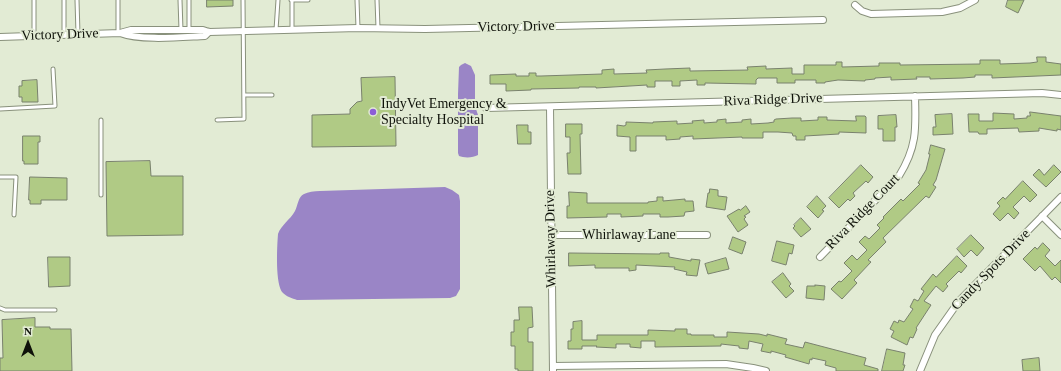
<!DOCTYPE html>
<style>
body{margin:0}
#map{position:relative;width:1061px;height:371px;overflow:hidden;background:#e2ebd4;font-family:"Times New Roman",serif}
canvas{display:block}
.north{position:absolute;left:8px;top:323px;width:40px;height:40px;-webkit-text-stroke:3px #e2ebd4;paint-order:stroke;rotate:0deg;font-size:11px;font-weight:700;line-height:16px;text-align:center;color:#0f120a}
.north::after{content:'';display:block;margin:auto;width:14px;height:18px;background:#0f120a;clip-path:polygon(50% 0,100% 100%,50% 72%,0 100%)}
</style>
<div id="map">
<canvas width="1061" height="371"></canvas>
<div class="north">N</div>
</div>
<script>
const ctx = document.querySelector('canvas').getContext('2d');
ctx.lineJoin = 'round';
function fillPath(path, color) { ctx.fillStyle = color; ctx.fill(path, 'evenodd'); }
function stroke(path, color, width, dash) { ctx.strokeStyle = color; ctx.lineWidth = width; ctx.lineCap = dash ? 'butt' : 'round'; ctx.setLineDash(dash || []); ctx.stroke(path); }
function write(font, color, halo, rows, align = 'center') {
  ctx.font = font + ' "Times New Roman",serif'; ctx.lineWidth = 4; ctx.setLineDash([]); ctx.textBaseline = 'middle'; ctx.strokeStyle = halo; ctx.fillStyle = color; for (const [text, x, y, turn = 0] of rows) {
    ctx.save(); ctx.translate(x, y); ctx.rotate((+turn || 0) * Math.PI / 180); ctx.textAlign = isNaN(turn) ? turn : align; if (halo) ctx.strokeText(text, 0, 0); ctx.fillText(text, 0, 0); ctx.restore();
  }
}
fillPath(new Path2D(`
 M465 63 471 66 475 75V106L478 115V155C473 158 464 158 459 156L458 153V94L459 67 461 65Z
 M445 187 452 190 459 195 460 201V289L456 296 450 298 297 300C292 298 287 297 283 293 275 285 277 247 278 234 281 225 290 220 295 211 298 205 298 197 304 194 308 192 314 191 320 191Z`), '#9a85c6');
const building = new Path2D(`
 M207 0H233V6L207 7Z
 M1008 0H1024L1018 13 1006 7Z
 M1037 57H1046V62L1061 64V75L992 78V75H975V77L963 78 930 79V77H916L917 79 891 80V77L875 78V79L865 80V81L838 80 825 82V83H816V80H795V83H777V78H758L756 80V84L705 83V85H697V80L680 81V86H672V81H655V87H647V85L596 88V87H579V88L531 89V90L506 91V84H490V75L516 74V76H529V73H536V76H541L602 74V70L614 69V74L647 73 646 70 665 69 690 68V71L748 70 747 67 766 66V69L792 68V74H804V65H836V62H842V67L879 66V63H900V65L980 64V60H1000V64L1030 63 1037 62Z
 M395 77 396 146 312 147V115L350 114V109L357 102 362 101 361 78Z
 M37 80 38 102H22V97H19V86H22V81Z
 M1030 112 1061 116V130L1057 129V131L1039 128V131L1019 132 1018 128 987 129V134H979L978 132H969L968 114H979V121H993V113L1014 114V119L1027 118V116H1030Z
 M952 114 953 134 933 135V127H936L935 115Z
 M896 115 897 127H895V141H883V129H878V116Z
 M856 116H865L866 117V133L839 132V134L805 136V140H796V136H793L792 133 778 132H763V138H742V137L693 139V136L680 137V139L666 140V136H636V151H630V137L617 136V125L624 126 626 125V122L653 123V122L677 121V124L693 123 692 121 704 120V123L717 122V120L726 119V123L742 122V120L751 119V124L768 123 774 122V120L776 119 792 118H801V121L818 120V117H827V120L856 121Z
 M566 124H582V134H580L581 174H568L567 153H570V137H566Z
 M517 125H528V132H531V144H518Z
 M23 136H40V142H38V164H24V161H23Z
 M931 145 945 149 936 180 933 185 936 187 929 198 926 196 883 238 886 242 868 260 871 262 854 280 857 283 842 299 831 289 839 281 841 282 852 271 844 263 852 255 857 260 867 250 859 242 865 236 869 239 880 228 877 225 884 218 883 217 901 199 903 201 920 184 918 183 926 170 930 154H929Z
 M150 161 151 176H183V235L107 236 106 162Z
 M861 165 873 177 868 183 866 181 853 193 855 196 850 201 848 199 839 208 829 198Z
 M1054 165 1061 172 1046 187 1033 175 1039 169 1044 175Z
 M30 177 67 178V200H41V204H30V200H29Z
 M1023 181 1037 195 1030 202 1024 196 1013 207 1019 213 1014 219 1008 213 1000 221 993 214 1000 206 997 203 1003 197 1005 199Z
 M710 189 718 190V196L727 197 725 210 706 207 708 193H709Z
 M569 192 587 193V203H648V202L657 201V197H663V201L685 199V201H693L694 210V211L685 212 684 216 668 217H660V214H643V216L621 217V214H607V217L567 218V206H569Z
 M817 196 826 206 822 210 824 211 818 218 807 207Z
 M746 206 750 212 744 216 746 217 744 219 748 225 738 232 727 216 739 209 740 210Z
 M801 218 811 229 801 237 793 228 795 226 794 225Z
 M971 235 984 248 977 256 971 250 964 257 957 249Z
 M733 237 746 242 742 254 729 249Z
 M777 241 794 245 792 254 789 253 786 265 772 261Z
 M1043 243 1050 250 1045 256 1055 266 1061 260V283L1055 277 1052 280 1040 266 1035 271 1023 259 1035 247 1037 249Z
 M569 253 660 254V253H669V257L691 261V259L700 260 697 276 686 275 687 272 674 269 675 267 636 265V270L629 271V268H595V265L569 266Z
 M957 256 967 266 961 273 959 271 946 284 948 286 943 292 936 286 924 301 931 305 916 328 917 329 913 338 910 337 907 345 891 337 894 331 890 329 894 321 898 323 899 320 904 322 913 309 910 307 914 299 918 301 924 291 921 289 933 274 936 277Z
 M48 257H70V286L49 287Z
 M726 258 729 269 708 274 705 264Z
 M783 273 791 284 789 286 794 291 786 298 772 282Z
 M815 285 825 286 824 300 806 298 807 286H815Z
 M519 307H532L533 327 528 328V342H533V371H518V369H515V346H511V332H514V320H519Z
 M35 318V327H50V329H71L72 371H0V358H3L2 320Z
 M582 321V340H597V335H648V330L675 331V329H687V334H691V335H714V337H727V332L759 334 767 336V334L787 339 785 344 803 348 805 342 866 358 864 365 878 369V371H836V368L825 365 826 361 812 358V360L810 359 809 364 785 357 786 355 771 351V353L761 351 763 344 749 341 748 349 739 348V346L721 344V346L655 347V341H641V348L630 347V344H616V348L596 347 597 346H582V349H568V341H571V329H573V322Z
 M887 349 905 353 903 365H905L903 371H882Z
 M1039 358 1040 371H1023L1022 360Z`);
fillPath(building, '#b0ca85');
stroke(building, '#79816d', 1);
const service = new Path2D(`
 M34 0V36
 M77 0 78 34
 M118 0V33
 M180 0 181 30
 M291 0H308
 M357 0 358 28
 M377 0 378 28
 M292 1V30
 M189 30V0
 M276 30 278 0
 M64 34V0
 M244 95H272
 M0 109 55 106 53 69
 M101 120V195
 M217 120 244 119 243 0
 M0 177H16L14 215
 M0 308 5 310H55`);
const minor = new Path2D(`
 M855 5 862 11 871 14 942 12 960 8 975 0
 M120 33C141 41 182 37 205 36L209 32
 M0 37 120 33 131 30H203L209 32 358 28 425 29 823 20
 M550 107 553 371
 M486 108 1042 93 1061 95
 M1042 216 1061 235
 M551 235H707
 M820 257 899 176C917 147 916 129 915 96
 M553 366 726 364 753 368 766 371
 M920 371 935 335 959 301 1061 197`);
stroke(service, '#89917c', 5);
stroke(minor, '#89917c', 8);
stroke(service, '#fff', 3);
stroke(minor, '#fff', 6);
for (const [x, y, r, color] of [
 [373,112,4,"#8c5dd7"]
]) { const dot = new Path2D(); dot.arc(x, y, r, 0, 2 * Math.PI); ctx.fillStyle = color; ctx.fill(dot); stroke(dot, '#e2ebd4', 1.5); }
write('14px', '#0f120a', '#e2ebd4', [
 ["Victory Drive",516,27,-1],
 ["Victory Drive",60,35,-2],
 ["Riva Ridge Drive",773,100,-2],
 ["Riva Ridge Court",863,212,-46],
 ["Whirlaway Lane",629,235],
 ["Whirlaway Drive",551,239,-91],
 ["Candy Spots Drive",991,270,-46]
]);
write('14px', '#0f120a', '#e2ebd4', [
 ["IndyVet Emergency &",381,104],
 ["Specialty Hospital",381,120]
], 'left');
</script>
